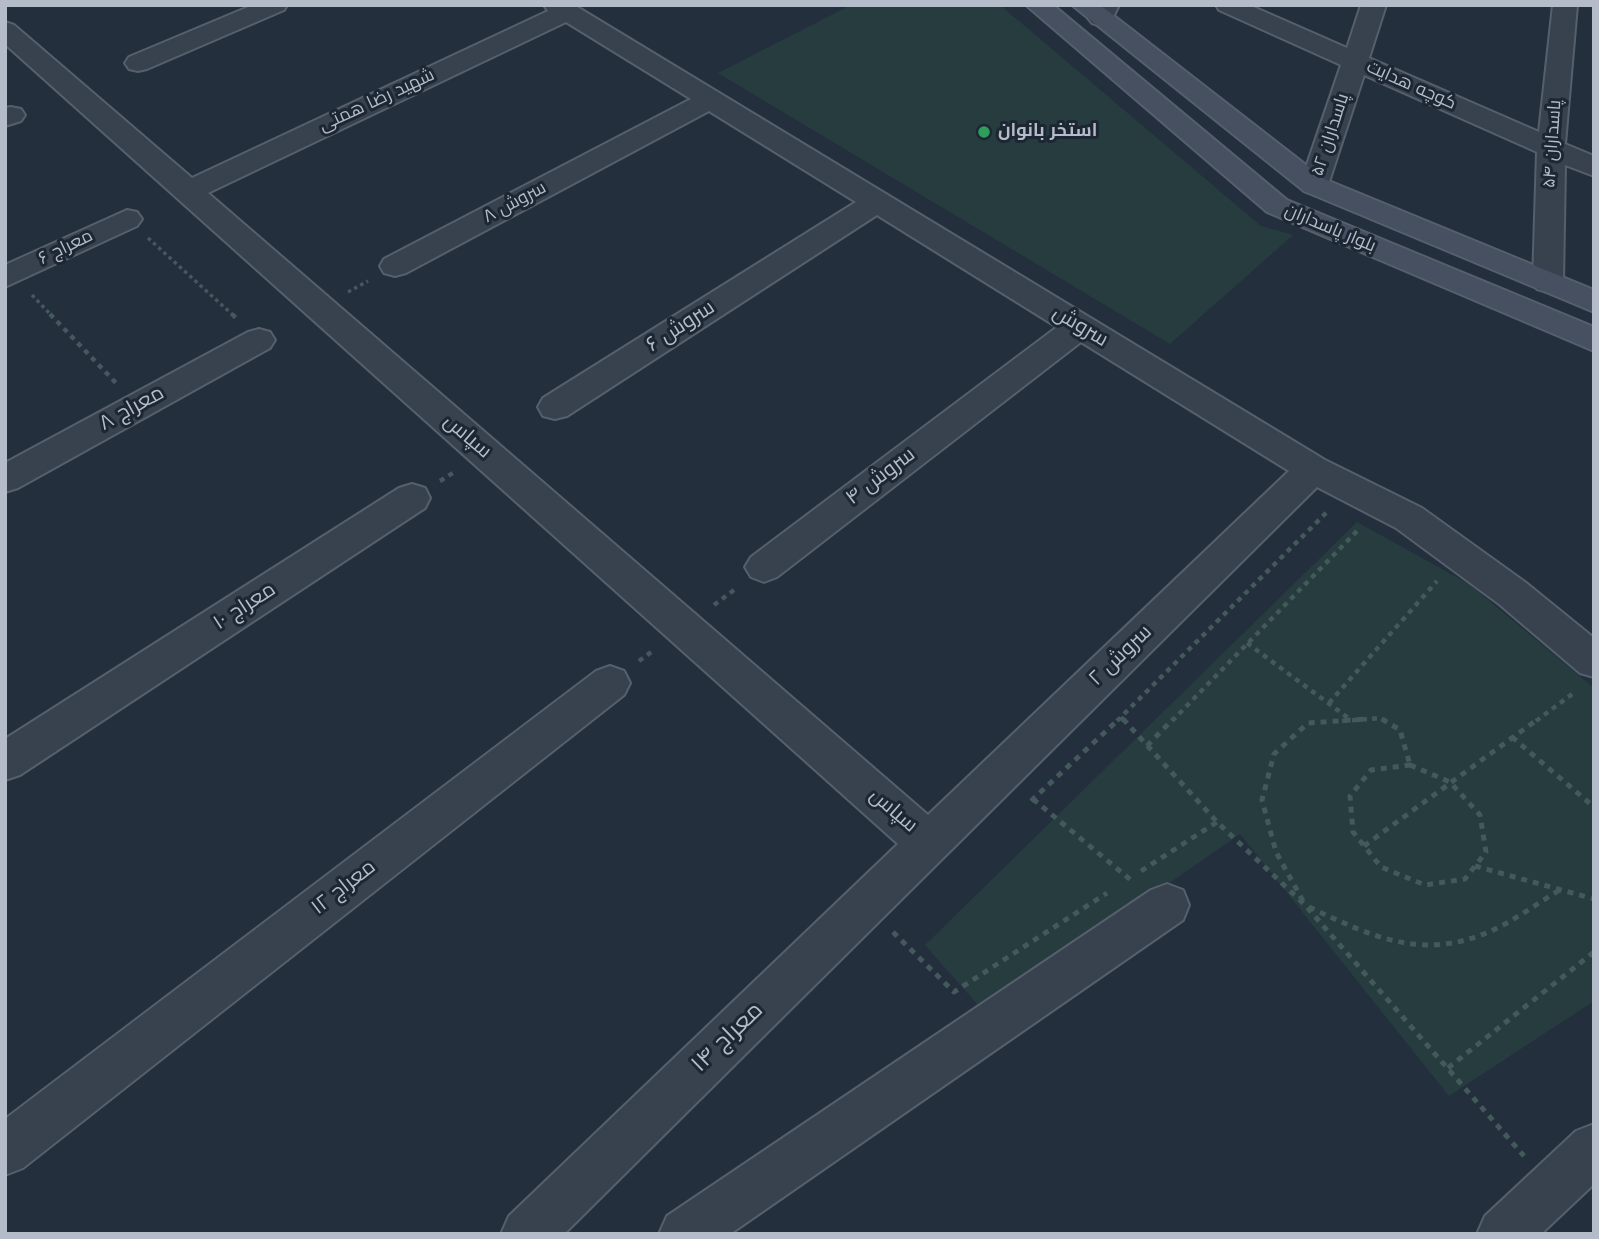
<!DOCTYPE html>
<meta charset="utf-8">
<style>
body{margin:0}
#map{position:relative;width:1599px;height:1239px;overflow:hidden;background:#242f3e;font-family:Jost,sans-serif}
canvas{display:block}
.frame{position:absolute;inset:0;border:7px solid #b4bcc9;pointer-events:none}
</style>
<div id="map">
<canvas width="1599" height="1239"></canvas>
<div class="frame"></div>
</div>
<script>
const ctx = document.querySelector('canvas').getContext('2d');
ctx.lineJoin = 'round';
function fillPath(path, color) { ctx.fillStyle = color; ctx.fill(path, 'evenodd'); }
function stroke(path, color, width, dash) { ctx.strokeStyle = color; ctx.lineWidth = width; ctx.lineCap = dash ? 'butt' : 'round'; ctx.setLineDash(dash || []); ctx.stroke(path); }
function write(font, color, halo, rows, align = 'center') {
  ctx.font = font + ' Jost,Cairo,sans-serif'; ctx.lineWidth = 6; ctx.setLineDash([]); ctx.textBaseline = 'middle'; ctx.strokeStyle = halo; ctx.fillStyle = color; for (const [text, x, y, turn = 0] of rows) {
    ctx.save(); ctx.translate(x, y); ctx.rotate((+turn || 0) * Math.PI / 180); ctx.textAlign = isNaN(turn) ? turn : align; if (halo) ctx.strokeText(text, 0, 0); ctx.fillText(text, 0, 0); ctx.restore();
  }
}
fillPath(new Path2D(`
 M851 5H1000L1261 226 1293 235 1170 344 718 73Z
 M1357 522 1469 584 1594 688V1001L1449 1096 1240 834 984 1012 925 945Z`), '#263c3f');
const street = new Path2D(`
 M253 5H287L284 10 147 69 138 71 129 69 125 63 129 57Z
 M544 5H574L1325 460 1422 508 1525 582 1594 638V677L1580 673 1499 604 1396 528 1317 487 564 1234H501L509 1216 898 844 5 44V22L14 25 192 178 548 11ZM566 22 691 99 384 259 380 266 384 273 395 276 406 273 709 111 856 202 543 398 538 407 543 416 555 419 567 416 877 215 1057 327 751 557 745 567 751 577 764 582 777 577 1081 342 1289 471 928 815 208 193Z
 M1094 5H1119L1110 23 1101 26 1092 23 1088 18Z
 M1216 5H1249L1347 48 1361 5H1386L1369 58 1539 132 1553 5H1577L1565 144 1594 156V176L1565 165 1563 282 1559 289 1548 292 1537 289 1533 282 1537 152 1364 75 1328 185 1324 191 1314 194 1304 191 1300 185 1341 65 1219 10Z
 M11 107 21 109 25 115 21 121 5 126V108Z
 M127 210 137 212 142 219 137 226 5 287V265Z
 M259 329 270 332 275 340 270 348 18 488 5 492V463L248 332Z
 M412 484 425 488 430 498 425 508 20 775 5 780V739L399 488Z
 M610 666 624 671 630 683 624 695 23 1168 5 1175V1119L596 671Z
 M1167 884 1183 890 1189 905 1183 920 730 1234H659L667 1216 1151 890Z
 M1594 1124V1184L1541 1234H1477L1485 1216 1576 1131Z`);
const secondary = new Path2D(`
 M1026 5H1053L1287 200 1594 327V351L1267 212Z
 M1072 5H1100L1324 179 1594 290V312L1304 191Z`);
stroke(street, '#565f6c', 4);
stroke(secondary, '#565f6c', 4);
stroke(new Path2D(`
 M148 238 234 316
 M348 292 368 281
 M32 295 52 316`), '#44595c', 3.5, [3.5, 3.5]);
stroke(new Path2D(`
 M50 314 116 383
 M232 314 237 319
 M440 481 456 471
 M714 605 738 587
 M1247 643 1351 720
 M639 661 654 650
 M1329 703 1437 581
 M1121 717 1124 721
 M1117 721 1328 511
 M1172 721 1359 529
 M1342 721 1381 718 1385 721
 M1536 721 1575 692`), '#44595c', 4.5, [5, 5]);
stroke(new Path2D(`
 M1123 719 1217 822 1305 905 1524 1156
 M1382 719 1400 730 1410 765
 M1512 737 1594 807
 M1147 746 1173 719
 M1410 765 1450 782 1480 815 1486 852 1465 879 1425 885 1381 867 1353 832 1350 796 1371 770Z
 M1033 799 1132 881
 M1031 801 1119 719
 M1364 846 1538 719
 M1475 866 1594 899
 M1141 871 1217 822
 M1303 901 1276 852 1262 800 1274 754 1308 723 1367 719
 M1309 907C1371 936 1420 961 1489 932 1514 921 1539 902 1563 888
 M893 932 954 992 1107 893
 M1448 1068 1594 952`), '#44595c', 5, [6, 6]);
fillPath(street, '#38414e');
fillPath(secondary, '#465061');
for (const [x, y, r, color] of [
 [984,132,7,"#2e9e5b"]
]) { const dot = new Path2D(); dot.arc(x, y, r, 0, 2 * Math.PI); ctx.fillStyle = color; ctx.fill(dot); stroke(dot, '#1d2633', 2.5); }
write('18px', '#b4bcc9', '#1d2633', [
 ["کوچه هدایت",1411,86,24],
 ["شهید رضا همتی",377,101,-25],
 ["پاسداران ۵۲",1331,135,-72],
 ["پاسداران ۵۴",1553,144,-86],
 ["سروش ۸",515,203,-28],
 ["بلوار پاسداران",1330,229,23],
 ["معراج ۶",66,248,-26]
]);
write('bold 18px', '#b4bcc9', '#1d2633', [
 ["استخر بانوان",998,132]
], 'left');
write('21px', '#b4bcc9', '#1d2633', [
 ["سروش ۶",681,327,-33],
 ["سروش",1080,327,31],
 ["معراج ۸",132,409,-29],
 ["سپاس",467,437,41],
 ["سروش ۴",881,477,-37],
 ["معراج ۱۰",245,607,-33],
 ["سروش ۲",1121,656,-44],
 ["سپاس",893,811,41],
 ["معراج ۱۲",344,888,-38]
]);
write('24px', '#b4bcc9', '#1d2633', [
 ["معراج ۱۴",728,1038,-44]
]);
</script>
